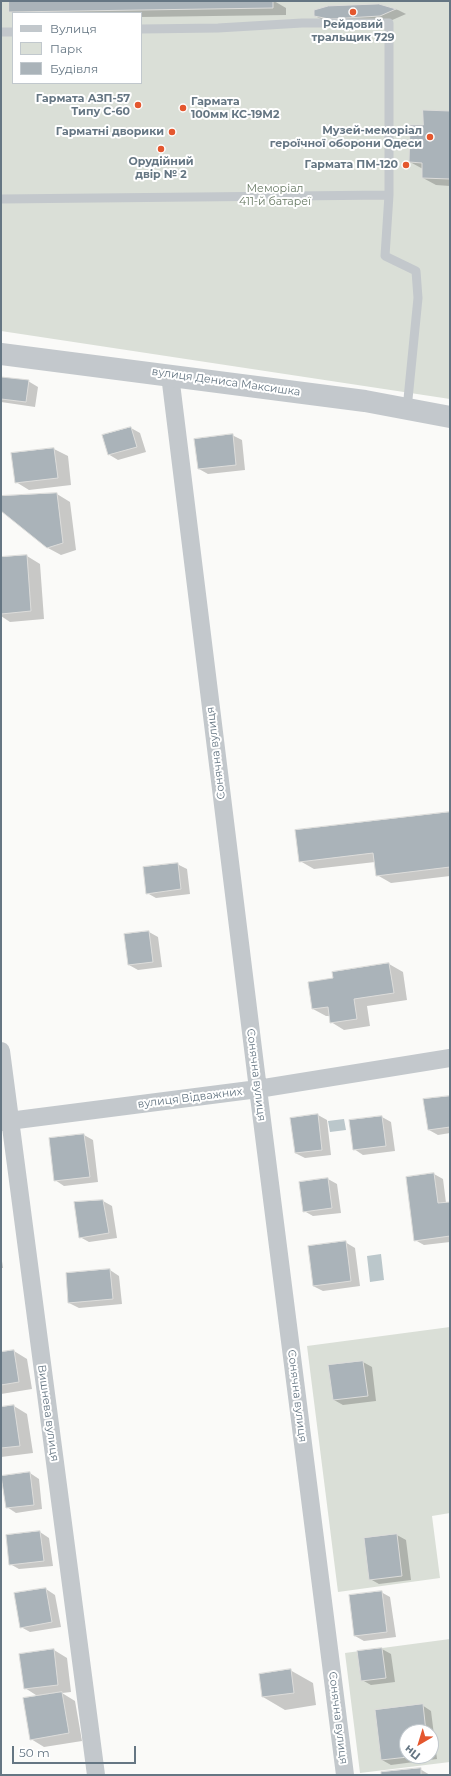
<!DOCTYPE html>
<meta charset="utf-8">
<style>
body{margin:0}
#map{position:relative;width:451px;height:1776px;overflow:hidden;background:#fafaf8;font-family:Montserrat,sans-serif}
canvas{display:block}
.frame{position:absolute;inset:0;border:2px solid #657683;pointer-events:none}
.legend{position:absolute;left:12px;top:12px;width:130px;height:72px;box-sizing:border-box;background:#fff;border:1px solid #c1c8cd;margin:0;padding:5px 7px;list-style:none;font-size:12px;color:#657683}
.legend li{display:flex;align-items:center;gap:8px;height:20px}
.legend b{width:20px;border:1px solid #c1c8cd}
.north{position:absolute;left:399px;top:1724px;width:40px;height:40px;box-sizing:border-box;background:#fff;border:1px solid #c1c8cd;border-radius:50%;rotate:218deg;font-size:11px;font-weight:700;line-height:16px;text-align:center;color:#657683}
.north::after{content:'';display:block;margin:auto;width:14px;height:18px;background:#e4572e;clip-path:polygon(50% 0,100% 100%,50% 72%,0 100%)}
.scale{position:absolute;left:12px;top:1746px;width:124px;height:18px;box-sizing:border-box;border:2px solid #657683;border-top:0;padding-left:5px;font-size:12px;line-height:14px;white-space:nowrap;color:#657683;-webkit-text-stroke:3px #fff;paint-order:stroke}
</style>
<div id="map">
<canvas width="451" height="1776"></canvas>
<div class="frame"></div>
<ul class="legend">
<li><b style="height:5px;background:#c3c8cc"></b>Вулиця</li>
<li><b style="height:11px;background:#dadfd7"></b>Парк</li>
<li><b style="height:11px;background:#aab3b9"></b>Будівля</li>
</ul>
<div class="north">Пн</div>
<div class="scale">50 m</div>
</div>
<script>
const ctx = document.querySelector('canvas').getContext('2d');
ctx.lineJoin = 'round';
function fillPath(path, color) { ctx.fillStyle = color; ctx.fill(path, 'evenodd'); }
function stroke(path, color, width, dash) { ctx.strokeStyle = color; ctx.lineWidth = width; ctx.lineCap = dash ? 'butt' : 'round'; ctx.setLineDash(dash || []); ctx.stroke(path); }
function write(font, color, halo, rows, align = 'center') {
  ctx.font = font + ' Montserrat,sans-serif'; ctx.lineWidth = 4; ctx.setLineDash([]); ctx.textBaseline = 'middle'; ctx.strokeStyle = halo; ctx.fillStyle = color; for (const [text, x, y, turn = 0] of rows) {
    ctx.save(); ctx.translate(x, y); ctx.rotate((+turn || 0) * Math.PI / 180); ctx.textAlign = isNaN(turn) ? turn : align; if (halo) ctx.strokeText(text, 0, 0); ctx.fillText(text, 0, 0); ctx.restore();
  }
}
fillPath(new Path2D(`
 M1 1H450V399L1 331ZM13 13H141V83H13Z
 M450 1327V1513L432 1516 440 1578 338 1592 307 1346Z
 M450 1639V1762L360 1773 345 1653ZM407 1732H431V1756H407Z`), '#dadfd7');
fillPath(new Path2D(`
 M344 1119 346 1130 330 1132 328 1121Z
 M381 1254 384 1280 370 1282 367 1256Z`), '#bbc7cb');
fillPath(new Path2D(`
 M10 1H274L286 8V15L141 17V13H13L10 11Z
 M379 5 398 10 406 14 390 21H325L315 16Z
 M450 112V186L436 185 423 178V169L410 162 424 126Z
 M1 378 28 381 38 387 35 407 1 402Z
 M131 428 140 433 146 452 118 460 108 454Z
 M232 435 242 440 245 470 208 474 199 469Z
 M54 449 68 456 71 485 29 490 16 482 12 454Z
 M57 494 70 502 76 550 61 555 48 548 1 510V497Z
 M27 556 40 564 44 619 10 622 1 616V558Z
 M450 813V876L391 883 377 875 375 862 314 869 300 861Z
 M177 864 187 869 190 894 156 898 147 893Z
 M149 932 158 937 162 967 138 970 129 965Z
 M389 964 403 972 407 1000 367 1006 370 1026 344 1030 331 1022 330 1016H326L313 1009 334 979 333 973Z
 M450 1097V1133L438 1135 429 1130Z
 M318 1115 327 1120 331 1155 305 1158 295 1153Z
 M382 1117 391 1122 395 1151 363 1155 354 1149Z
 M84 1135 93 1140 98 1182 64 1186 55 1180Z
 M434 1174 443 1179 446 1203H450V1242L424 1245 415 1240Z
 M328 1179 337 1184 341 1213 313 1216 304 1211Z
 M103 1201 112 1206 117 1238 89 1242 80 1237Z
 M345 1242 355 1248 360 1286 323 1291 313 1286Z
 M1 1254 3 1268H1Z
 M110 1270 119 1276 122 1304 79 1308 69 1303 67 1274Z
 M14 1351 27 1359 32 1389 1 1394V1353Z
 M363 1362 372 1367 376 1401 343 1405 334 1400Z
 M14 1406 27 1414 33 1453 1 1457V1408Z
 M30 1473 39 1479 42 1509 16 1513 7 1507Z
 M40 1532 49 1538 53 1566 19 1569 10 1564 7 1536Z
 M397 1535 406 1540 411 1580 379 1584 370 1579Z
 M46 1589 55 1595 61 1627 30 1632 21 1627 15 1594Z
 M381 1592 390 1597 396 1637 364 1641 355 1636Z
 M382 1649 391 1654 395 1682 371 1685 362 1680Z
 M54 1650 67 1658 71 1692 62 1693 75 1701 82 1741 44 1747 31 1739 39 1697 25 1688Z
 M290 1670 313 1683 316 1705 285 1710 263 1697Z
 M422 1705 431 1711 437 1759 391 1765 382 1760ZM407 1732H431V1756H407Z
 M420 1769 430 1775H382Z`), '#0003');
const building = new Path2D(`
 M9 1H273V8L9 12Z
 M379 4 396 9 380 16 329 19 314 16V10L328 6Z
 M423 110 450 111V179L422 178V163L409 162 410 125H423Z
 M1 377 29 380 26 402 1 399Z
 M131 427 137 447 108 455 102 435Z
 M233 434 236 465 198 469 194 439Z
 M54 448 58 478 15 483 11 453Z
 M57 493 63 543 47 548 1 511V496Z
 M27 555 31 611 1 614V557Z
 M450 812V867L376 876 373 853 299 862 295 830Z
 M178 863 181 889 146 894 143 867Z
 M149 931 153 962 128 965 124 934Z
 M389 963 394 993 354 999 357 1019 330 1023 328 1007 312 1009 308 982 333 978 332 972Z
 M450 1096V1127L428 1130 423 1099Z
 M318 1114 322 1150 295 1153 290 1118Z
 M382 1116 386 1146 353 1150 349 1120Z
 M84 1134 90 1177 54 1181 49 1138Z
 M434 1173 438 1203 450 1202V1236L414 1241 406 1177Z
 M328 1178 332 1208 303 1212 299 1182Z
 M103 1200 109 1233 79 1238 74 1202Z
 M346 1241 351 1281 313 1286 308 1246Z
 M110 1269 113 1299 68 1303 66 1273Z
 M14 1350 19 1382 1 1385V1352Z
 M363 1361 368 1396 333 1400 328 1365Z
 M14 1405 20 1446 1 1448V1407Z
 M30 1472 34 1505 6 1508 1 1476Z
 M40 1531 44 1561 9 1565 6 1535Z
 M397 1534 402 1576 369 1580 364 1538Z
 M46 1588 52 1622 20 1628 14 1593Z
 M382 1591 387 1632 354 1636 349 1595Z
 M382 1648 386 1678 361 1681 357 1651Z
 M54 1649 58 1685 24 1689 19 1654Z
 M291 1669 294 1693 262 1697 259 1674Z
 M62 1692 69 1733 30 1740 23 1698Z
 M423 1704 426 1732H407V1756H417L381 1760 375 1710Z
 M421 1768V1775H381V1772Z`);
fillPath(building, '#aab3b9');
stroke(building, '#dcdcda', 1);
stroke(new Path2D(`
 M141 29 218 28 302 23H389V195L385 256 416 271 418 298 407 409
 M1 32H13
 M1 199 389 195`), '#c3c8cc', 9);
stroke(new Path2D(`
 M170 375 256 1073 345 1775
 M1 1051 96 1775
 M1 1122 258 1089 450 1058`), '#c3c8cc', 18);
stroke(new Path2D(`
 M1 354 365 401 450 417`), '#c3c8cc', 22);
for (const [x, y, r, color] of [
 [353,12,4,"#e4572e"],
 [138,105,4,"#e4572e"],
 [183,108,4,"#e4572e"],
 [172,132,4,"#e4572e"],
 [430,137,4,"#e4572e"],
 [161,149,4,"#e4572e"],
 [406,165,4,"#e4572e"]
]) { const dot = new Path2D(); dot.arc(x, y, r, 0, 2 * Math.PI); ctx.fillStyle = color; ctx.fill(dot); stroke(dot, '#fff', 1.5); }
write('bold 11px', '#657683', '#fff', [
 ["Рейдовий",353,25,"center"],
 ["тральщик 729",353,38,"center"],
 ["Гармата АЗП-57",130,99],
 ["Типу С-60",130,112],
 ["Гармата",191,102,"left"],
 ["100мм КС-19М2",191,115,"left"],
 ["Музей-меморіал",422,131],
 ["героїчної оборони Одеси",422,144],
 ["Гарматні дворики",164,132],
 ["Орудійний",161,162,"center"],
 ["двір № 2",161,175,"center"],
 ["Гармата ПМ-120",398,165]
], 'right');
write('11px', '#687a64', '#fff', [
 ["Меморіал",275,189],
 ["411-й батареї",275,202]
]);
write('11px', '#657683', '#fff', [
 ["вулиця Дениса Максишка",226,382,8],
 ["Сонячна вулиця",216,753,-97],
 ["Сонячна вулиця",256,1075,83],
 ["вулиця Відважних",190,1098,-7],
 ["Сонячна вулиця",297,1396,83],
 ["Вишнева вулиця",48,1413,82],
 ["Сонячна вулиця",338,1718,83]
]);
</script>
